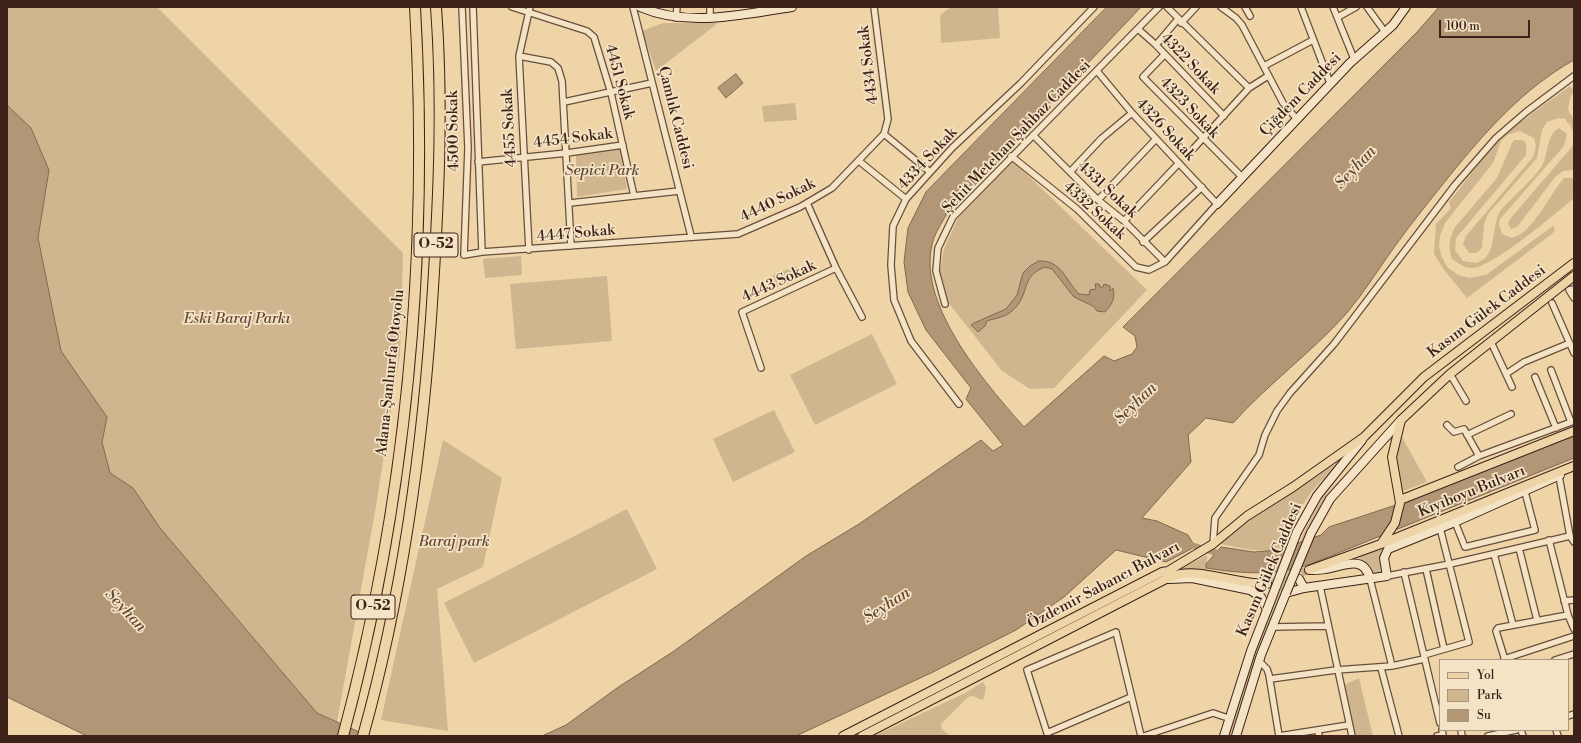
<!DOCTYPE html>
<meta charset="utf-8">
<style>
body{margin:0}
#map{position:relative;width:1581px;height:743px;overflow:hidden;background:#eed4a6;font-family:"Libre Bodoni",serif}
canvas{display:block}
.frame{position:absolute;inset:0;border:8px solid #3c2218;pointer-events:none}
.legend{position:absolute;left:1439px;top:659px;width:130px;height:72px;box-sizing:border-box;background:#f4e3c5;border:1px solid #aa9680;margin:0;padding:5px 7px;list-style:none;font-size:12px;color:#3c2218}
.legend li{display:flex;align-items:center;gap:8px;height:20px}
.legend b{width:20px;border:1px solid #aa9680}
.scale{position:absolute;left:1439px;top:20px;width:91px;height:18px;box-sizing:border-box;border:2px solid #3c2218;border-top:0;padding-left:5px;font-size:12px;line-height:14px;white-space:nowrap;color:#3c2218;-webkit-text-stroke:3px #f4e3c5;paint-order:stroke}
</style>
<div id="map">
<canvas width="1581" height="743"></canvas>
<div class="frame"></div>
<ul class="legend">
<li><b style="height:5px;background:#eed4a6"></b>Yol</li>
<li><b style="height:11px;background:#d0b68e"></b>Park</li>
<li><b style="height:11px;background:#b19776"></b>Su</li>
</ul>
<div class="scale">100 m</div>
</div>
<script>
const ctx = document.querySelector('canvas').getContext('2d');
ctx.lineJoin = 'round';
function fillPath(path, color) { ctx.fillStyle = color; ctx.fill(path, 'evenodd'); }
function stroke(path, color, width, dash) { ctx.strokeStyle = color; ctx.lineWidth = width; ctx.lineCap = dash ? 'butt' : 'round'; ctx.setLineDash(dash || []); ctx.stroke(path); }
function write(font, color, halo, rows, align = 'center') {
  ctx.font = font + ' "Libre Bodoni",serif'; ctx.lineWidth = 3.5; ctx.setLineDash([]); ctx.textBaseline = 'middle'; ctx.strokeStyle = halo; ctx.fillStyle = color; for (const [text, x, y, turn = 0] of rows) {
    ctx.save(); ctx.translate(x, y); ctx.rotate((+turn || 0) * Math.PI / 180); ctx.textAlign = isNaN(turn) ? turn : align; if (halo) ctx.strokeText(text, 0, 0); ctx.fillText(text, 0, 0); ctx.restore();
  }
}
fillPath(new Path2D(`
 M7 7H157L403 253 400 353 376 506 337 722 317 713 160 528 133 488 110 473 102 442 107 417 61 351 38 238 49 170 31 128 7 105Z
 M951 7H998L1000 38 941 43 940 15Z
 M663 23H718L656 71 642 31Z
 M1570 86 1574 91 1570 98 1568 110 1574 119V134L1570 125 1566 121V119L1558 118 1547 122 1542 130 1537 158 1488 214 1484 224 1482 248 1476 253H1469L1463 244 1466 236 1533 157 1536 146 1534 138 1520 131 1507 135 1501 141 1493 163 1445 223 1440 236 1439 246 1441 255 1447 267 1458 275 1469 278 1486 275 1553 226 1555 229 1553 233 1467 298 1445 271 1434 254 1436 224 1451 208 1449 202 1492 147 1508 131Z
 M795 103 797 120 764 122 762 106Z
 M1559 128 1567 134 1564 146 1500 219 1499 224 1502 234 1512 238C1534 232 1549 195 1564 178H1574V198C1556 213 1490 270 1471 268 1464 268 1458 263 1452 259 1448 246 1449 239 1455 227L1497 178 1512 143 1514 140H1523L1526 144V155L1456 238 1455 250 1463 261 1477 263C1480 261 1485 259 1487 256 1495 245 1493 224 1500 211 1511 198 1535 178 1543 164 1548 153 1547 134 1559 128Z
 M1574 142V170L1563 171 1556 176 1517 227 1511 229 1508 224 1510 219 1571 148Z
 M620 148 627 189 577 197 576 154Z
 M1013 161 1147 290 1054 388 1030 389 1002 371 948 302 939 275 944 249 958 218Z
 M521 256 522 275 485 278 483 259Z
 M796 266 800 277 777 287 773 275Z
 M1574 271V274L1433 386 1328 494C1310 521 1299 550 1287 579 1266 631 1247 682 1231 736H1228L1259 641 1305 530 1322 498 1431 385 1452 366Z
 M607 276 612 341 516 349 510 284Z
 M872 334 897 384 815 425 790 375Z
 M774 410 795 452 733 482 713 439Z
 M1402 437 1427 482 1403 491 1400 487 1395 455Z
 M443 440 502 478 483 567 437 589 448 731 381 720Z
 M1340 461 1312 491 1302 506 1282 547C1263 555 1239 547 1220 544L1249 521Z
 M627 509 657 569 474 663 444 603Z
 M1382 547 1381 557 1385 571 1374 574 1358 556Z
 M1207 555 1206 571 1189 569 1178 572 1113 604Z
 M1359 678 1373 736H1354L1342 686Z
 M983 682 986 687 984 698 982 700 973 696 968 697 941 724 942 729 950 736H874L965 693Z`), '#d0b68e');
const water = new Path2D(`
 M1107 7H1141L948 211C944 220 937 229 934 238 912 300 986 384 1024 427L1104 356 1114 361 1132 354 1137 347 1135 336 1123 327 1417 32 1439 7H1574V60C1524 88 1487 130 1451 174 1432 198 1413 221 1395 246 1379 268 1364 293 1346 314 1311 353 1268 384 1233 423L1206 418 1188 435 1191 462 1142 518 1157 521 1188 535 1194 545 1193 548 1166 562 1116 550 1064 597 1016 630 933 672 796 736H542L566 725 617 688 674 651 806 556 859 524 981 440 993 451 1003 445 966 399 971 388 926 330 908 292 904 262 908 228 926 192Z
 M736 74 743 83 726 98 718 88Z
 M7 105 31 128 49 170 38 238 61 351 107 417 102 442 110 473 133 488 160 528 317 713 368 736H87L7 697Z
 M1039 261C1062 260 1065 280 1079 294L1089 295 1090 290 1096 289 1095 284H1099L1100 287H1103L1104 284 1110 286V291L1113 288C1116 299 1111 305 1105 312L1097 311 1093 306 1074 297 1052 269 1045 267C1019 277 1031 294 1013 310 1007 317 995 318 987 321L985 326 978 332 971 325 974 323 1006 309 1017 295 1023 273 1030 266Z
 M1574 433V458L1311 564C1274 576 1244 574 1206 568V564L1221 547 1254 552 1278 550 1321 535 1329 527 1393 506Z`);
fillPath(water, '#b19776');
stroke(water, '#826850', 1);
stroke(new Path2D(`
 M1187 544 1224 555`), '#b19776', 6);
stroke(new Path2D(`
 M1267 584 1309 570`), '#cab08a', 8, [8, 4]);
const street = new Path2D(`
 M462 7 468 148 464 255 482 252 738 234 800 207 832 188 884 134 888 119 874 7
 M473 7 482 252
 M512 7 587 31 594 37 611 93 634 196
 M633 7 691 236
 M1167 7 1249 88
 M1221 7 1236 18 1242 25 1283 103 1296 118
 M1245 7 1250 16
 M1301 7 1330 83
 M1333 7 1354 59
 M1367 7 1385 32
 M1338 17 1356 7
 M676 18 677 7
 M710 18V7
 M1181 23 1196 7
 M1138 29 1156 45 1224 116
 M1156 45 1178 19
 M1164 55 1143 77 1242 177
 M519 56 551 62 558 68 562 81 571 246
 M1264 66 1313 40
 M564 102 652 83
 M884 134 930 172
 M1033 135 1098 200 1124 221 1165 262
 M1194 148 1249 88 1268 76
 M1011 156 1077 209 1136 267 1149 270 1165 262 1217 204 1132 113 1097 71
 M859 161 906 199
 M478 162 567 153 623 145
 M1070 172 1102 138 1132 113
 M1098 200 1156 139
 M570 203 679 191
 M807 203 836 268 862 317
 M1124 221 1179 163
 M1143 242 1202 187
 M529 250 519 56 530 7
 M1574 289 1569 290 1574 298
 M1552 303 1574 353
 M945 304 936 271 938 248 953 217 1159 7
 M1491 342 1512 387
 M761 368 742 312 836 268
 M1551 370 1571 422
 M1450 374 1466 401
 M1506 374 1524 362 1570 343
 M1535 377 1556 428
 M959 404 911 341 894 300 891 265 893 226 906 199 952 148 1021 83 1094 7
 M1447 425 1454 432 1464 429 1479 456
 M1467 435 1511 414
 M1458 467 1479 456 1574 421
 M1559 476 1570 536 1574 542
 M1455 522 1465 547 1535 530 1525 492
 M1549 540 1568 615 1574 629
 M1213 544 1215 518 1259 455 1265 435 1277 411 1290 393 1334 344 1455 185 1496 138 1526 112 1574 76
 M1519 548 1537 620
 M1494 554 1513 625
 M1426 569 1444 649
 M1404 572 1440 723
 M1387 576 1450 564 1570 536
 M1370 579 1392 666
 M1320 586 1352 736
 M1564 601 1574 600
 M1273 627 1327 626
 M1424 655 1469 642 1440 528
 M1504 659 1574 636
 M1505 660 1496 631 1498 628 1568 615
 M1555 660 1574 654
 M1259 661 1267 669 1269 675 1279 736
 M1381 668 1399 736
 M1270 679 1336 670 1392 666 1424 659
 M1131 697 1047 733 1027 670 1116 632 1141 736
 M1568 716 1574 714
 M1318 730 1319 736
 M1461 730 1462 736
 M1521 730 1523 736
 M1556 730 1558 736
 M1144 736 1213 713 1228 718
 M1279 736 1349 725
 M1437 736 1443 735 1442 730
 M1488 736 1516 730`);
const secondary = new Path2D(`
 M640 7C689 28 742 14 792 7
 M1217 204 1350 63 1393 25 1406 7
 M1297 532 1317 496 1362 440
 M1311 533 1330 499 1401 420
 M1312 570C1316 570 1321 570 1325 569 1342 567 1364 553 1370 579
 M1169 579 1192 578 1250 590 1261 597 1267 610 1251 651 1224 736
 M1299 579 1304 588
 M1236 736 1261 655 1286 593 1304 588 1387 576 1384 558 1388 549 1455 522 1560 475`);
const primary = new Path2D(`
 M1400 500 1574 431
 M1381 544 1395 523 1400 503 1392 457 1401 420 1450 374 1574 276
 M1309 570 1381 544 1574 466
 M843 736 1162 572 1168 571 1213 544 1247 516 1293 487 1364 437 1424 377 1574 263
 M862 736 1166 579C1170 578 1176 575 1180 574 1206 570 1239 584 1267 584`);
const highway = new Path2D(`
 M343 736C407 499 429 252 415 7
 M363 736C404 589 424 439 433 288 439 193 443 102 436 7`);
stroke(street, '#684e3c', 8);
stroke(secondary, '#3c2218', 10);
stroke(primary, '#3c2218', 10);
stroke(highway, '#3c2218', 12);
stroke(street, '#f4e3c5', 5.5);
stroke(secondary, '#f4e3c5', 8);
stroke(primary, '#eed4a6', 8);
stroke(highway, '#eed4a6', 10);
const secondaryBridge = new Path2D(`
 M1286 593 1311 533
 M1267 610 1297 532`);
stroke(secondaryBridge, '#3c2218', 10, []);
stroke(secondaryBridge, '#f4e3c5', 8);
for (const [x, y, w] of [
 [436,245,44],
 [373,607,44]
]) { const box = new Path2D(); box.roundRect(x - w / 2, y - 12, w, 24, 3); ctx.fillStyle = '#f4e3c5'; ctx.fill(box); stroke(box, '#3c2218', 1); }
write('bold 14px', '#3c2218', null, [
 ["O-52",436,245],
 ["O-52",373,607]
]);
write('15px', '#3c2218', '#f4e3c5', [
 ["4322 Sokak",1190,64,46],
 ["4434 Sokak",869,65,-97],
 ["4451 Sokak",619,82,75],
 ["Çiğdem Caddesi",1301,95,-46],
 ["4323 Sokak",1189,108,46],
 ["Çamlık Caddesi",675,118,76],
 ["4455 Sokak",510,128,-93],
 ["4326 Sokak",1165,130,47],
 ["4500 Sokak",454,131,-91],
 ["Şehit Metehan Şahbaz Caddesi",1017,137,-46],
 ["4454 Sokak",573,139,-7],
 ["4334 Sokak",928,159,-47],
 ["4331 Sokak",1107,190,43],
 ["4440 Sokak",778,201,-26],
 ["4332 Sokak",1094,211,42],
 ["4447 Sokak",576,234,-5],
 ["4443 Sokak",779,282,-25],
 ["Kasım Gülek Caddesi",1487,312,-37],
 ["Adana-Şanlıurfa Otoyolu",391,373,-84],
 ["Kıyıboyu Bulvarı",1472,492,-22],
 ["Kasım Gülek Caddesi",1270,570,-67],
 ["Özdemir Sabancı Bulvarı",1104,586,-28]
]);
write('italic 15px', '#614736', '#f4e3c5', [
 ["Sepici Park",602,171],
 ["Eski Baraj Parkı",237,319],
 ["Baraj park",454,542]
]);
write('italic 16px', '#5f4534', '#f4e3c5', [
 ["Seyhan",1356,168,-47],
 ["Seyhan",1136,404,-44],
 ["Seyhan",887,606,-33],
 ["Seyhan",125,611,47]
]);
</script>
